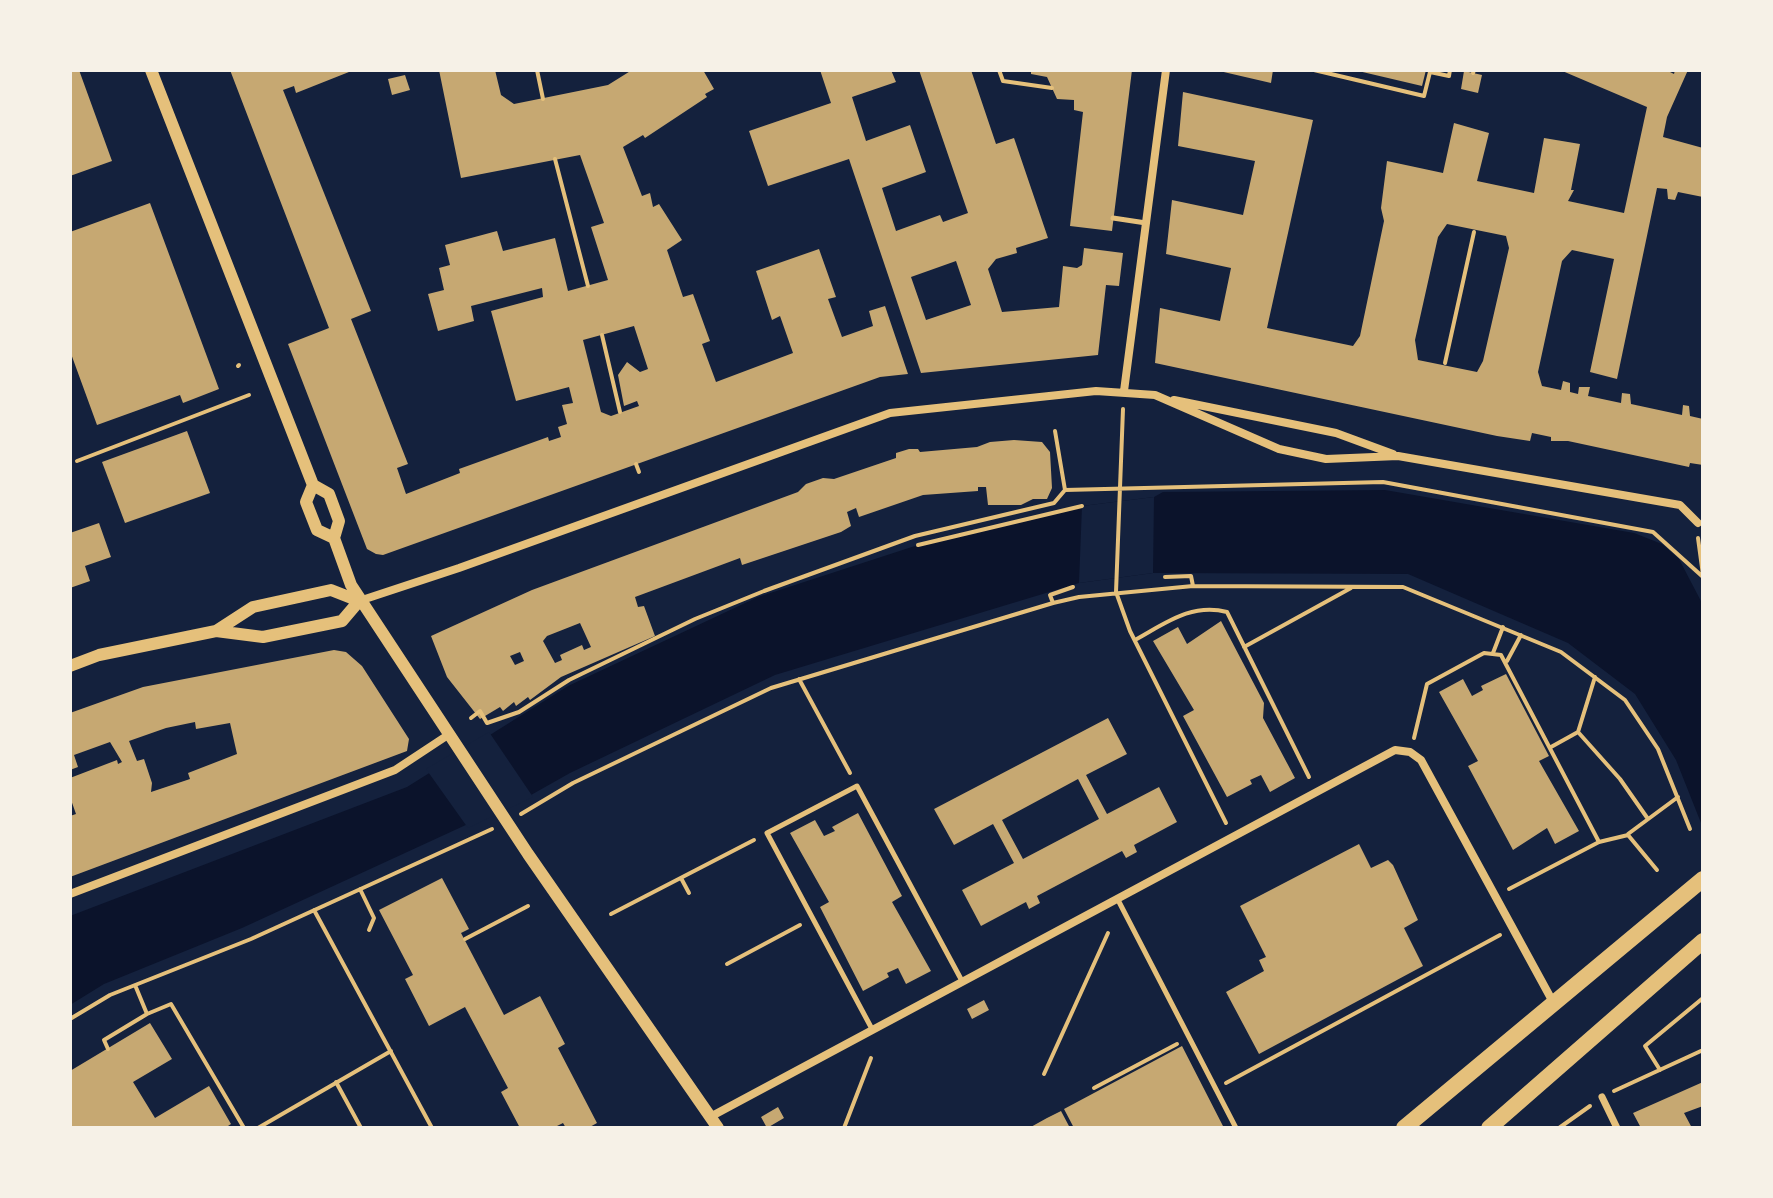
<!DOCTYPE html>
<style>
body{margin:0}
#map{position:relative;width:1773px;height:1198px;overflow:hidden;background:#14213d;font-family:Arial,sans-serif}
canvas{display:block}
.frame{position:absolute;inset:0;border:72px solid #f6f1e7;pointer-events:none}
</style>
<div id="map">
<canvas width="1773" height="1198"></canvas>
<div class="frame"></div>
</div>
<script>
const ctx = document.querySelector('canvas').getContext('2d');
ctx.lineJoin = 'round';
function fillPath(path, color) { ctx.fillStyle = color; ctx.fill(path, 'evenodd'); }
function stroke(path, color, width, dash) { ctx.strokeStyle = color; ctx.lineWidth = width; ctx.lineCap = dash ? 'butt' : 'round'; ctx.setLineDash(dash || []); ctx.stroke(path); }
fillPath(new Path2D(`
 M1385 490 1634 533 1662 544 1679 559 1703 605V828L1676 760 1635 694 1568 643 1408 574 1153 573 1079 583 775 675 570 773 531 795 242 928 104 984 70 1005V916L407 787 568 686 758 597 918 545 1082 506 1154 497 1163 492Z`), '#0b132b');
fillPath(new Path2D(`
 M1154 497 1153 573 1079 583 1082 506Z
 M489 732 533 797 468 828 426 769Z`), '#14213d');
fillPath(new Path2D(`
 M70 70H79L112 161 70 176Z
 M230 70H354L296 93 294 86 283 90 371 311 351 319 408 464 397 468 406 494 460 473 459 469 548 437 549 441 561 437 558 427 567 424 562 405 573 403 569 387 516 401 491 311 543 297 542 288 471 306 474 321 438 331 428 294 444 290 439 268 450 265 445 245 497 231 503 251 555 238 568 291 608 280 591 227 604 223 580 155 461 178 439 70H495L501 95 514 104 608 85 632 70H703L714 89 705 94 707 97 645 138 643 135 623 147 642 196 650 193 653 207 659 204 682 240 667 250 683 297 693 294 710 341 702 344 716 382 793 353 780 316 772 320 756 271 819 249 836 297 828 299 842 337 873 326 869 311 885 306 908 374 880 377 383 555 376 554 367 549 288 344 329 328ZM634 326 648 369 640 372 627 362 618 375 624 406 637 401 639 406 611 416 601 412 583 340Z
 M820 70H891L896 82 852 97 866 141 910 125 926 172 882 188 896 231 940 215 943 222 968 213 919 70H971L996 144 1014 138 1048 238 1016 248 1017 253 996 259 988 269 1002 312 1059 307 1063 266 1077 268 1082 265 1084 248 1123 253 1119 286 1106 285 1098 355 921 373 849 159 768 186 749 131 831 103ZM956 261 971 305 926 320 911 277Z
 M1031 70H1132L1112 231 1070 226 1083 112 1074 110V100L1057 99 1047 77 1031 74Z
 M1215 70H1273L1271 83Z
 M1354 70H1426L1422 86Z
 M1560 70H1666L1674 74 1675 70H1688L1667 117 1663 137 1703 148V197L1678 192 1675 200 1668 199 1667 189 1657 188 1617 379 1590 372 1614 259 1572 250 1562 261 1538 372 1542 386 1561 390 1563 381 1570 383V392L1578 394 1579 387H1590L1588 396 1621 403 1622 393 1630 394 1631 404 1682 415 1683 405 1689 406 1690 416 1703 419V465L1690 463 1689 467 1568 441H1551V437L1532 433 1530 441 1497 436 1155 363 1160 308 1220 321 1231 268 1166 254 1172 200 1243 215 1255 161 1178 146 1183 92 1313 120 1267 328 1353 346 1360 336 1384 221 1381 208 1387 161 1443 173 1454 123 1489 133 1477 181 1534 193 1544 138 1580 144 1571 190H1574L1568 201 1624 213 1647 107ZM1447 224 1506 236 1509 248 1483 361 1477 372 1418 360 1415 340 1438 237Z
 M1464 71 1482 75 1478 93 1461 89Z
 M405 75 410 90 392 95 388 79Z
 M150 203 219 389 183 403 180 395 97 425 70 351V232Z
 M187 431 210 493 125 523 102 462Z
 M1014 440 1042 442 1050 452 1052 488 1047 499H1033L1021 505H988L986 487H978V491L923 495 859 517 856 508 847 512 851 526 841 532 742 565 740 558 635 597 638 607 644 606 655 636 561 677 530 700 528 697 516 706 514 702 503 711 500 707 480 719 447 677 431 636 532 590 798 492 806 484 823 478 834 479 896 458V453L909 449H918L920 452 977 447 990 442ZM580 623 591 647 584 650 582 645 560 655 562 660 555 663 543 641 547 636ZM520 652 524 661 515 665 510 656Z
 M99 523 111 557 85 566 90 581 70 588V533Z
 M1221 621 1264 703 1263 718 1295 778 1270 792 1261 775 1250 780 1252 784 1227 797 1183 716 1194 710 1153 641 1178 627 1187 644Z
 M334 650 346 652 362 666 409 739 407 751 70 877V816L76 814 70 797V778L117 760 118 764 122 762 110 742 74 755 78 767 70 770V713L143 687ZM195 722 196 729 230 723 237 754 188 773 190 779 151 792 152 783 144 759 137 761 129 741 166 728Z
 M1506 674 1549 756 1539 761 1579 831 1555 844 1547 828 1513 850 1468 766 1478 761 1439 692 1463 679 1472 696 1483 690 1481 686Z
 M1108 718 1127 754 1086 775 1107 814 1159 787 1177 822 1134 845 1137 852 1126 858 1122 851 1037 896 1040 903 1029 909 1026 902 981 926 962 890 1014 863 993 824 954 845 934 809ZM1078 779 1099 819 1023 859 1002 820Z
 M858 813 902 896 892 902 931 971 906 984 898 968 887 973 889 977 863 991 820 907 829 902 790 833 815 820 824 836 835 831 832 827Z
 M1359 844 1371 868 1388 860 1393 865 1418 920 1404 928 1423 966 1259 1054 1226 992 1264 971 1259 960 1266 957 1240 906Z
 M442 878 469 929 461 933 504 1015 540 996 565 1044 558 1048 597 1123 588 1128H566L563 1123 553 1128H520L501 1092 508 1088 465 1007 429 1026 405 979 413 975 379 910Z
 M984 1000 989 1010 972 1019 967 1009Z
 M150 1023 172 1059 133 1082 155 1118 209 1086 231 1124 225 1128H70V1071Z
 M1182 1046 1224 1128H1074L1064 1109Z
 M1703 1082V1106L1684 1113 1692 1128H1641L1633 1113Z
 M778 1107 784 1118 767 1128 761 1117Z
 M1061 1111 1070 1128H1029L1047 1118Z`), '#c6a872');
stroke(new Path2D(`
 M537 70 543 99
 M999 70 1003 81 1052 88
 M1314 70 1424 96 1430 72 1449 76 1450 70
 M1473 73 1474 70
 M555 159 588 286
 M602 335 620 412
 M1445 363 1474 232
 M238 366 239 365
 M1123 409 1116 592 1130 631 1226 823
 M1055 431 1065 490
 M77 461 249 395
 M636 464 639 472
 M1698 538 1703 575
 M918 545 1082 506
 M1165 577 1191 576 1193 586
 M1053 603 1050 595 1073 587
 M1135 640C1166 623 1191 603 1227 612L1309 777
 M1244 647 1351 588
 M1493 653 1503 627
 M1507 661 1521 635
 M1595 677 1578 732 1620 779 1648 819
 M799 679 850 773
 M471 718 480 711 487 723 519 712 569 680 695 619 764 591 915 536 1054 503 1065 490 1383 482 1653 532 1703 577
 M1414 738 1427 684 1484 653 1501 655 1599 842
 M1551 747 1578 732
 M521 814 573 783 771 688 1053 603 1079 597 1193 586 1403 587 1561 652 1625 700 1658 749 1690 829
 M1628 834 1678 797
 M681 878 689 893
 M360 889 374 918 369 930
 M1509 889 1599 842 1628 835 1657 870
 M314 910 432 1128
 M611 914 754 840
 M465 939 528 906
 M727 964 800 925
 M135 985 147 1014 171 1004 244 1128
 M70 1019 110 995 251 939 492 829
 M108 1049 104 1040 147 1014
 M1660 1070 1645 1046 1703 998
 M1044 1074 1108 933
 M336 1082 361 1128
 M1226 1083 1500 935
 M1094 1088 1177 1044
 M1614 1091 1703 1050
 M258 1128 391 1051
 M844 1128 871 1058
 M1559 1128 1590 1106`), '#e5c07b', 4);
stroke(new Path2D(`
 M1113 218 1146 223
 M1117 898 1236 1128
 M872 1029 767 833 857 786 962 981`), '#e5c07b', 5);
stroke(new Path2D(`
 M1602 1097 1617 1128`), '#e5c07b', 7);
stroke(new Path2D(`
 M1124 391 1166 70
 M1174 400 1336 433 1393 454
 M359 601 459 568 890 413 1096 391 1155 395 1279 449 1326 459 1398 456 1680 505 1698 523
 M70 894 395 770 448 735
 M710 1117 1395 750 1410 752 1421 760 1553 1002`), '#e5c07b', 8);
stroke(new Path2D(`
 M151 70 313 485 329 494 339 521 334 538 351 585 528 854 718 1128
 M313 485 306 502 317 530 334 538
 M216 631 253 607 331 590 359 601
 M70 666 99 655 216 631 263 637 342 621 359 601`), '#e5c07b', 12);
stroke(new Path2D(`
 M1404 1128 1703 879
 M1489 1128 1703 941`), '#e5c07b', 16);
</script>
